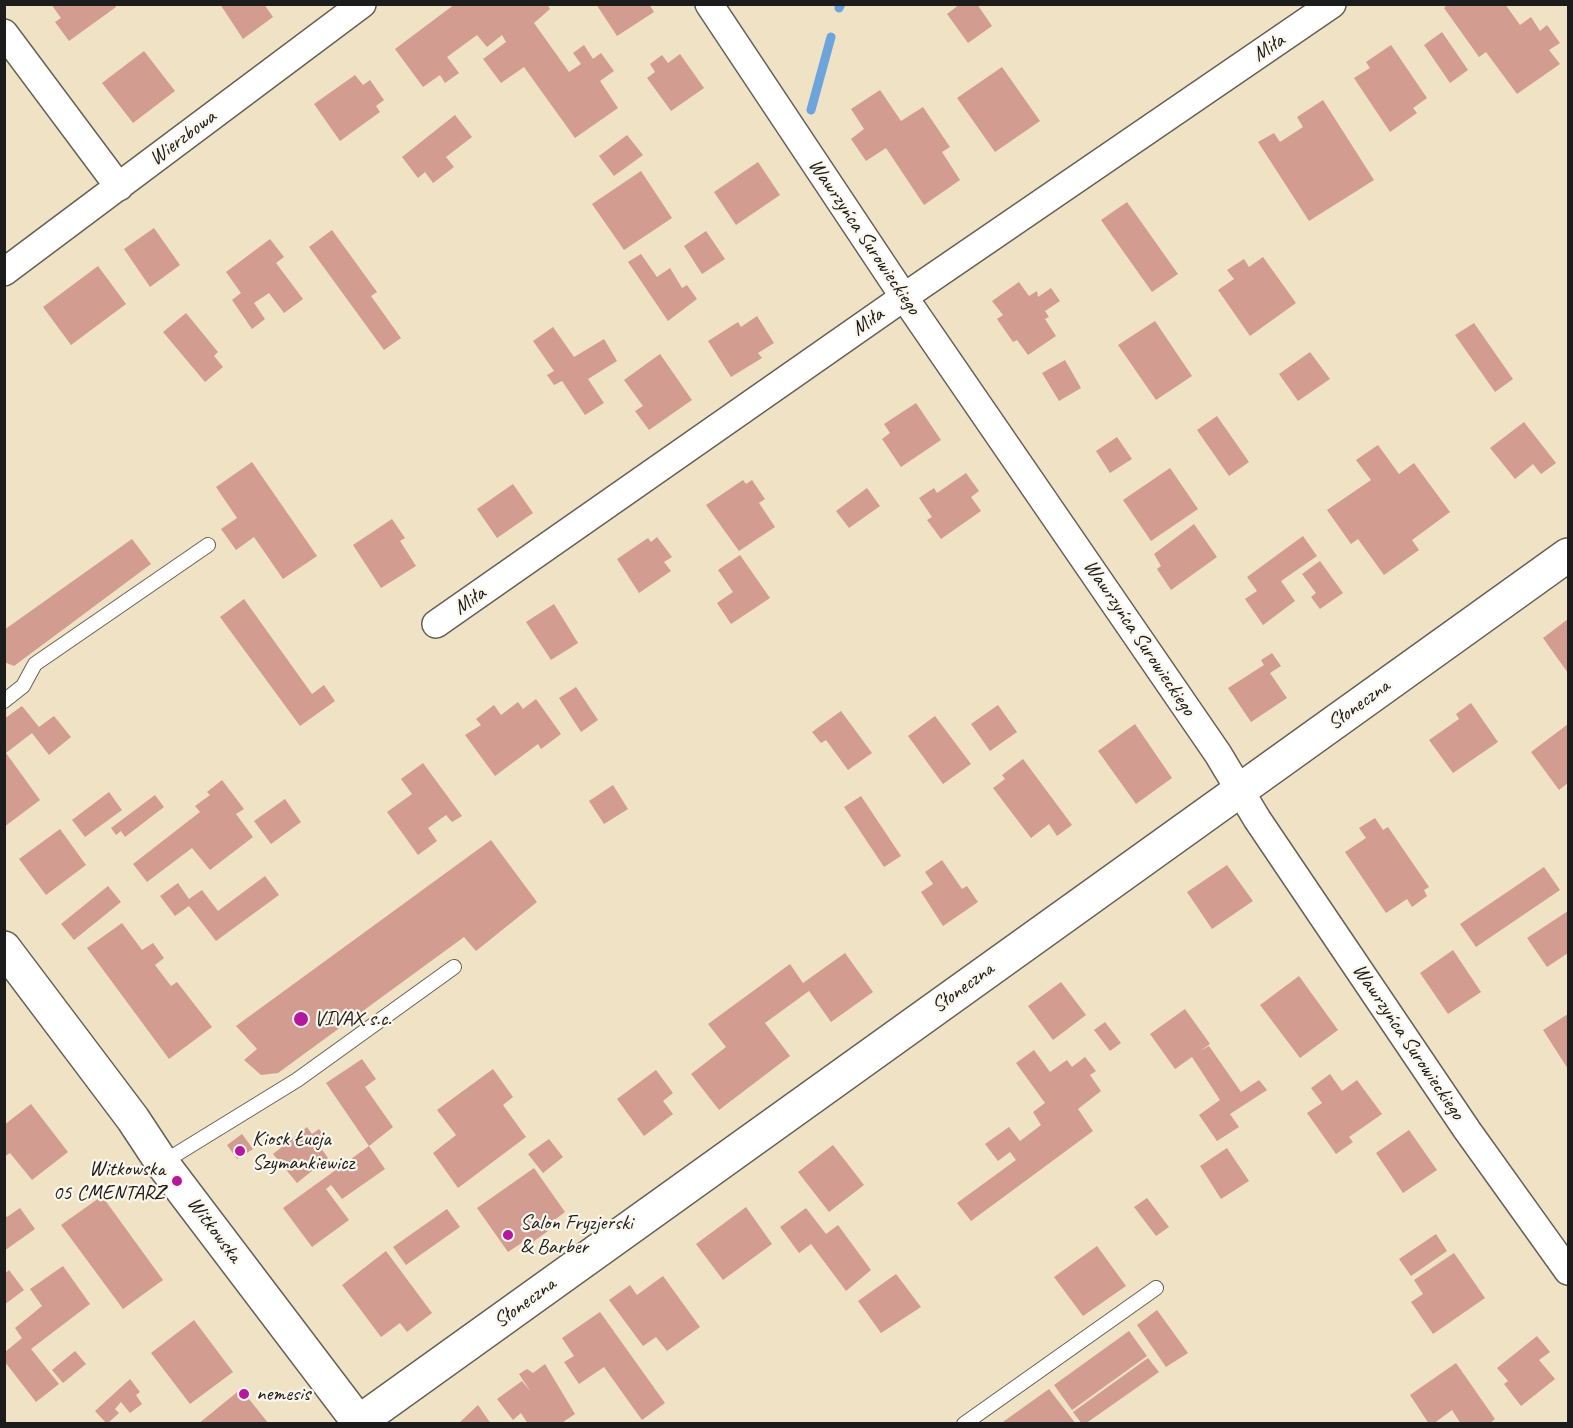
<!DOCTYPE html>
<meta charset="utf-8">
<style>
body{margin:0}
#map{position:relative;width:1573px;height:1428px;overflow:hidden;background:#f0e2c5;font-family:Caveat,sans-serif}
canvas{display:block}
.frame{position:absolute;inset:0;border:6px solid #1c1c1c;pointer-events:none}
</style>
<div id="map">
<canvas width="1573" height="1428"></canvas>
<div class="frame"></div>
</div>
<script>
const ctx = document.querySelector('canvas').getContext('2d');
ctx.lineJoin = 'round';
function stroke(path, color, width, dash) { ctx.strokeStyle = color; ctx.lineWidth = width; ctx.lineCap = dash ? 'butt' : 'round'; ctx.setLineDash(dash || []); ctx.stroke(path); }
function fillPath(path, color) { ctx.fillStyle = color; ctx.fill(path, 'evenodd'); }
function write(font, color, halo, rows, align = 'center') {
  ctx.font = font + ' Caveat,sans-serif'; ctx.lineWidth = 4.5; ctx.setLineDash([]); ctx.textBaseline = 'middle'; ctx.strokeStyle = halo; ctx.fillStyle = color; for (const [text, x, y, turn = 0] of rows) {
    ctx.save(); ctx.translate(x, y); ctx.rotate((+turn || 0) * Math.PI / 180); ctx.textAlign = isNaN(turn) ? turn : align; if (halo) ctx.strokeText(text, 0, 0); ctx.fillText(text, 0, 0); ctx.restore();
  }
}
stroke(new Path2D(`
 M839 8 841 4
 M811 110 831 37`), '#6da4db', 9);
fillPath(new Path2D(`
 M51 4H114L116 7 69 41 55 22 61 18Z
 M220 4H264L273 17 243 39Z
 M455 4H547L550 9 534 23 569 72 581 64 573 53 584 45 593 59 601 53 614 71 600 81 618 108 575 138 524 67 501 83 483 59 506 42 502 35 487 47 477 35 447 57 459 73 445 83 440 75 423 87 395 49Z
 M596 4H649L654 12 617 36Z
 M960 4H977L992 26 968 43 947 14Z
 M1448 4H1505L1520 25 1531 17 1540 31 1547 25 1560 43 1549 50 1560 64 1517 94 1486 52 1479 57 1444 8Z
 M1442 32 1468 70 1450 83 1424 45Z
 M1391 45 1427 98 1413 108 1417 113 1390 132 1354 78 1370 68 1366 62Z
 M144 51 175 91 133 123 102 83Z
 M680 54 704 88 671 111 647 78 655 72 650 64 662 55 668 63Z
 M1002 67 1040 121 995 152 957 98Z
 M355 75 363 85 370 80 384 100 376 106 380 112 340 141 314 104Z
 M880 90 901 121 923 107 950 147 942 152 960 180 924 205 886 148 866 161 851 139 864 129 851 109Z
 M1323 100 1374 180 1309 221 1258 142 1274 133 1280 142 1303 127 1297 117Z
 M455 115 472 137 446 157 454 167 433 183 425 172 418 178 402 157Z
 M627 135 643 155 614 176 599 156Z
 M758 162 780 195 736 225 714 192Z
 M641 171 672 218 624 250 592 204Z
 M1127 202 1178 274 1152 292 1101 220Z
 M154 228 180 265 150 287 124 249Z
 M332 230 377 292 371 296 401 338 384 350 309 247Z
 M706 231 725 259 702 274 684 246Z
 M270 239 284 257 276 263 303 299 284 313 269 293 254 303 265 319 252 329 232 300 241 293 226 272Z
 M641 254 657 277 670 268 682 288 687 285 697 299 668 321 628 262Z
 M1263 257 1296 303 1250 336 1218 290 1234 279 1227 270 1244 259 1249 267Z
 M98 266 126 304 71 345 43 307Z
 M1019 282 1029 296 1037 291 1038 297 1051 288 1060 301 1045 311 1049 317 1045 319 1056 336 1028 355 1017 340 1013 342 997 319 1003 315 992 301Z
 M186 313 218 352 214 356 223 367 205 382 163 332Z
 M757 316 774 343 758 353 762 358 731 377 708 341 738 322 741 327Z
 M1155 321 1192 376 1156 400 1118 345Z
 M1474 323 1513 379 1495 392 1455 335Z
 M553 327 574 357 604 339 617 361 588 379 604 403 585 415 562 381 554 385 547 375 554 371 533 341Z
 M1310 352 1330 379 1298 401 1279 374Z
 M660 354 692 400 649 430 635 411 643 406 624 380Z
 M1065 360 1081 388 1059 401 1042 373Z
 M916 403 941 440 901 467 882 439 890 433 884 424Z
 M1217 416 1249 462 1229 476 1197 430Z
 M1524 422 1556 463 1541 474 1533 464 1515 479 1490 448Z
 M1117 437 1132 459 1110 473 1096 451Z
 M1378 445 1399 474 1414 463 1450 512 1412 540 1419 550 1384 575 1358 539 1351 544 1327 510 1371 480 1356 460Z
 M252 462 317 556 283 579 254 537 236 550 221 529 237 518 216 487Z
 M1170 468 1198 509 1151 541 1123 500Z
 M966 473 979 491 971 497 981 511 941 539 927 520 932 517 919 498 934 488 937 493Z
 M743 480 746 484 752 480 765 499 759 503 775 527 739 551 706 505Z
 M513 484 533 513 497 538 477 509Z
 M867 488 880 506 849 528 836 511Z
 M392 519 405 538 400 541 416 566 381 588 353 545Z
 M1194 524 1217 557 1171 590 1157 569 1161 566 1154 554Z
 M1303 536 1317 556 1281 581 1295 601 1263 625 1245 599 1257 591 1247 577Z
 M657 537 672 557 664 562 671 571 639 593 617 559 648 538 651 542Z
 M132 539 151 564 14 666 4 662V630Z
 M740 555 770 598 731 624 717 603 733 592 718 570Z
 M1320 561 1343 593 1320 609 1311 597 1316 593 1302 574Z
 M244 599 312 694 324 685 335 701 300 726 220 617Z
 M554 604 578 643 551 660 526 622Z
 M1568 619V673L1543 638Z
 M1272 653 1281 666 1270 673 1287 698 1251 722 1228 688 1264 665 1261 660Z
 M576 687 598 720 581 732 559 698Z
 M536 699 561 734 541 749 538 744 495 776 465 735 481 725 476 719 494 705 501 715 518 702 523 709Z
 M1471 703 1498 742 1453 773 1429 740 1459 719 1456 714Z
 M998 705 1017 732 990 751 971 724Z
 M22 706 39 727 54 716 71 737 49 755 32 733 6 753 40 800 4 827V719Z
 M841 711 872 753 848 770 826 740 821 743 812 732Z
 M935 716 971 764 943 784 908 736Z
 M1135 724 1172 778 1136 804 1098 751Z
 M1568 724V783L1559 790 1531 752Z
 M1023 759 1072 825 1057 836 1049 824 1031 838 993 788 1005 779 1002 775Z
 M423 763 462 816 452 822 446 815 428 828 437 841 418 855 387 812 412 794 401 779Z
 M222 780 244 809 236 814 253 837 210 870 192 848 147 882 133 864 200 812 195 806 210 795 207 792Z
 M613 785 628 809 604 824 589 801Z
 M109 792 122 810 85 837 72 820Z
 M155 795 164 807 125 837 121 831 116 835 111 828Z
 M861 796 901 856 884 867 844 807Z
 M285 799 301 822 271 844 254 821Z
 M1375 818 1383 830 1388 827 1429 887 1424 890 1427 896 1412 907 1407 899 1386 913 1345 852 1366 838 1359 828Z
 M60 829 86 865 46 895 19 859Z
 M491 840 537 902 476 951 464 937 278 1073 261 1075 244 1060 257 1049 236 1026Z
 M942 860 962 889 967 886 978 902 943 926 921 892 933 884 925 872Z
 M1227 865 1253 901 1212 929 1187 892Z
 M1544 867 1560 890 1476 947 1460 924Z
 M265 876 279 895 216 941 189 906 175 916 160 896 178 883 189 899 202 890 218 911Z
 M108 886 121 902 74 940 61 924Z
 M1568 911V953L1547 967 1527 938Z
 M122 923 142 950 153 943 164 958 155 965 171 986 177 982 212 1027 169 1059 87 948Z
 M1453 950 1481 992 1448 1014 1420 973Z
 M845 953 873 992 831 1022 809 991 765 1023 790 1056 719 1110 691 1074 726 1047 708 1024 790 964 803 983Z
 M1299 976 1338 1030 1300 1058 1260 1005Z
 M1061 982 1086 1015 1053 1040 1028 1006Z
 M1185 1009 1210 1044 1200 1051 1209 1046 1241 1092 1259 1080 1267 1090 1230 1114 1239 1127 1217 1141 1199 1115 1220 1100 1192 1057 1175 1069 1150 1034Z
 M1568 1014V1069L1543 1030Z
 M1105 1022 1121 1043 1110 1051 1094 1030Z
 M1034 1050 1050 1072 1067 1060 1072 1067 1085 1057 1096 1071 1090 1075 1101 1091 1078 1109 1093 1131 971 1221 957 1203 1016 1160 1010 1152 998 1161 985 1144 1009 1127 1020 1141 1041 1125 1033 1112 1045 1103 1016 1063Z
 M362 1059 376 1079 365 1087 393 1127 369 1146 326 1083Z
 M493 1069 513 1097 503 1105 526 1137 458 1188 433 1153 456 1135 437 1110Z
 M656 1070 673 1093 663 1101 673 1114 644 1136 617 1099Z
 M1330 1074 1342 1091 1357 1080 1382 1114 1349 1137 1353 1142 1336 1154 1307 1113 1322 1103 1311 1088Z
 M31 1104 68 1152 32 1180 10 1153 4 1157V1125Z
 M307 1127 312 1134 319 1129 329 1141 321 1148 328 1158 297 1183 273 1154Z
 M1409 1130 1437 1170 1403 1193 1376 1153Z
 M242 1134 253 1149 237 1159 227 1145Z
 M549 1139 563 1157 543 1173 528 1154Z
 M833 1145 864 1185 829 1212 798 1172Z
 M369 1146 385 1169 342 1199 331 1185 326 1189 349 1220 312 1247 283 1208Z
 M1227 1148 1249 1181 1221 1199 1200 1166Z
 M534 1168 565 1212 545 1227 548 1231 526 1247 523 1242 508 1252 477 1208Z
 M102 1196 163 1280 123 1309 61 1225Z
 M1147 1198 1169 1227 1156 1236 1134 1207Z
 M746 1207 772 1244 723 1280 696 1244Z
 M20 1208 35 1229 4 1251V1213L7 1217Z
 M806 1208 826 1234 838 1225 871 1270 846 1291 811 1244 799 1253 780 1227Z
 M447 1209 460 1227 406 1265 393 1247Z
 M1436 1234 1447 1251 1411 1276 1399 1259Z
 M1097 1246 1126 1286 1083 1316 1054 1277Z
 M386 1251 432 1313 407 1332 400 1323 381 1337 342 1285Z
 M1454 1253 1485 1298 1433 1334 1411 1302 1423 1294 1414 1280Z
 M63 1266 90 1304 31 1349 59 1384 36 1402 5 1362V1352L22 1338 15 1328 42 1306 30 1289Z
 M9 1270 24 1290 4 1305V1274Z
 M896 1274 921 1307 881 1333 858 1301Z
 M663 1276 700 1327 667 1351 656 1337 643 1346 609 1300 630 1285 637 1295Z
 M1157 1310 1188 1353 1166 1367 1137 1325Z
 M600 1312 665 1403 642 1420 604 1367 579 1384 564 1362 574 1356 562 1338Z
 M194 1320 233 1372 190 1404 151 1353Z
 M1129 1331 1147 1356 1072 1410 1054 1385Z
 M1537 1336 1550 1352 1539 1360 1555 1379 1521 1406 1504 1384 1508 1381 1497 1368Z
 M75 1351 86 1364 63 1383 52 1370Z
 M1148 1358 1159 1372 1085 1424H1082L1073 1412Z
 M1456 1363 1495 1419 1489 1424H1461L1452 1410 1433 1424H1429L1410 1395Z
 M545 1364 575 1414 560 1424H528L521 1413 513 1420 497 1399 522 1381 531 1392 519 1374 527 1369 533 1373Z
 M130 1379 140 1392 136 1395 142 1404 130 1413 121 1402 115 1409 119 1413 107 1424 95 1411Z
 M241 1389 269 1424H198Z
 M1049 1389 1076 1424H1000Z
 M478 1405 491 1424H458Z`), '#d29c91');
const lane = new Path2D(`
 M4 701 23 686 35 664 208 545
 M162 1163 297 1080 454 967
 M964 1424 1156 1288`);
const street = new Path2D(`
 M709 4 904 297 1218 754 1257 819 1467 1130 1568 1271
 M4 33 119 187
 M4 272 362 4
 M436 624 904 297 1332 4`);
const secondary = new Path2D(`
 M4 948 133 1119 162 1163 360 1424
 M359 1422 1568 555`);
stroke(lane, '#666157', 16);
stroke(street, '#666157', 30);
stroke(secondary, '#666157', 36);
stroke(lane, '#fff', 14);
stroke(street, '#fff', 27);
stroke(secondary, '#fff', 33);
for (const [x, y, r, color] of [
 [301,1019,8,"#b5179e"],
 [240,1151,6,"#b5179e"],
 [177,1181,6,"#b5179e"],
 [508,1235,6,"#b5179e"],
 [244,1394,6,"#b5179e"]
]) { const dot = new Path2D(); dot.arc(x, y, r, 0, 2 * Math.PI); ctx.fillStyle = color; ctx.fill(dot); stroke(dot, '#fbf7ec', 2); }
write('21px', '#1c1c1c', '#fbf7ec', [
 ["Miła",1269,48,-34],
 ["Wierzbowa",183,138,-37],
 ["Wawrzyńca Surowieckiego",864,237,56],
 ["Miła",868,322,-35],
 ["Miła",470,601,-35],
 ["Wawrzyńca Surowieckiego",1139,638,56],
 ["Słoneczna",1359,705,-36],
 ["Słoneczna",963,988,-36],
 ["Wawrzyńca Surowieckiego",1408,1042,56],
 ["Witkowska",214,1230,53],
 ["Słoneczna",525,1303,-36]
]);
write('21px', '#1c1c1c', '#fbf7ec', [
 ["VIVAX s.c.",314,1019],
 ["Kiosk Łucja",252,1139],
 ["Szymankiewicz",252,1163],
 ["Witkowska",165,1169,"right"],
 ["05 CMENTARZ",165,1193,"right"],
 ["Salon Fryzjerski",520,1223],
 ["& Barber",520,1247],
 ["nemesis",256,1394]
], 'left');
</script>
